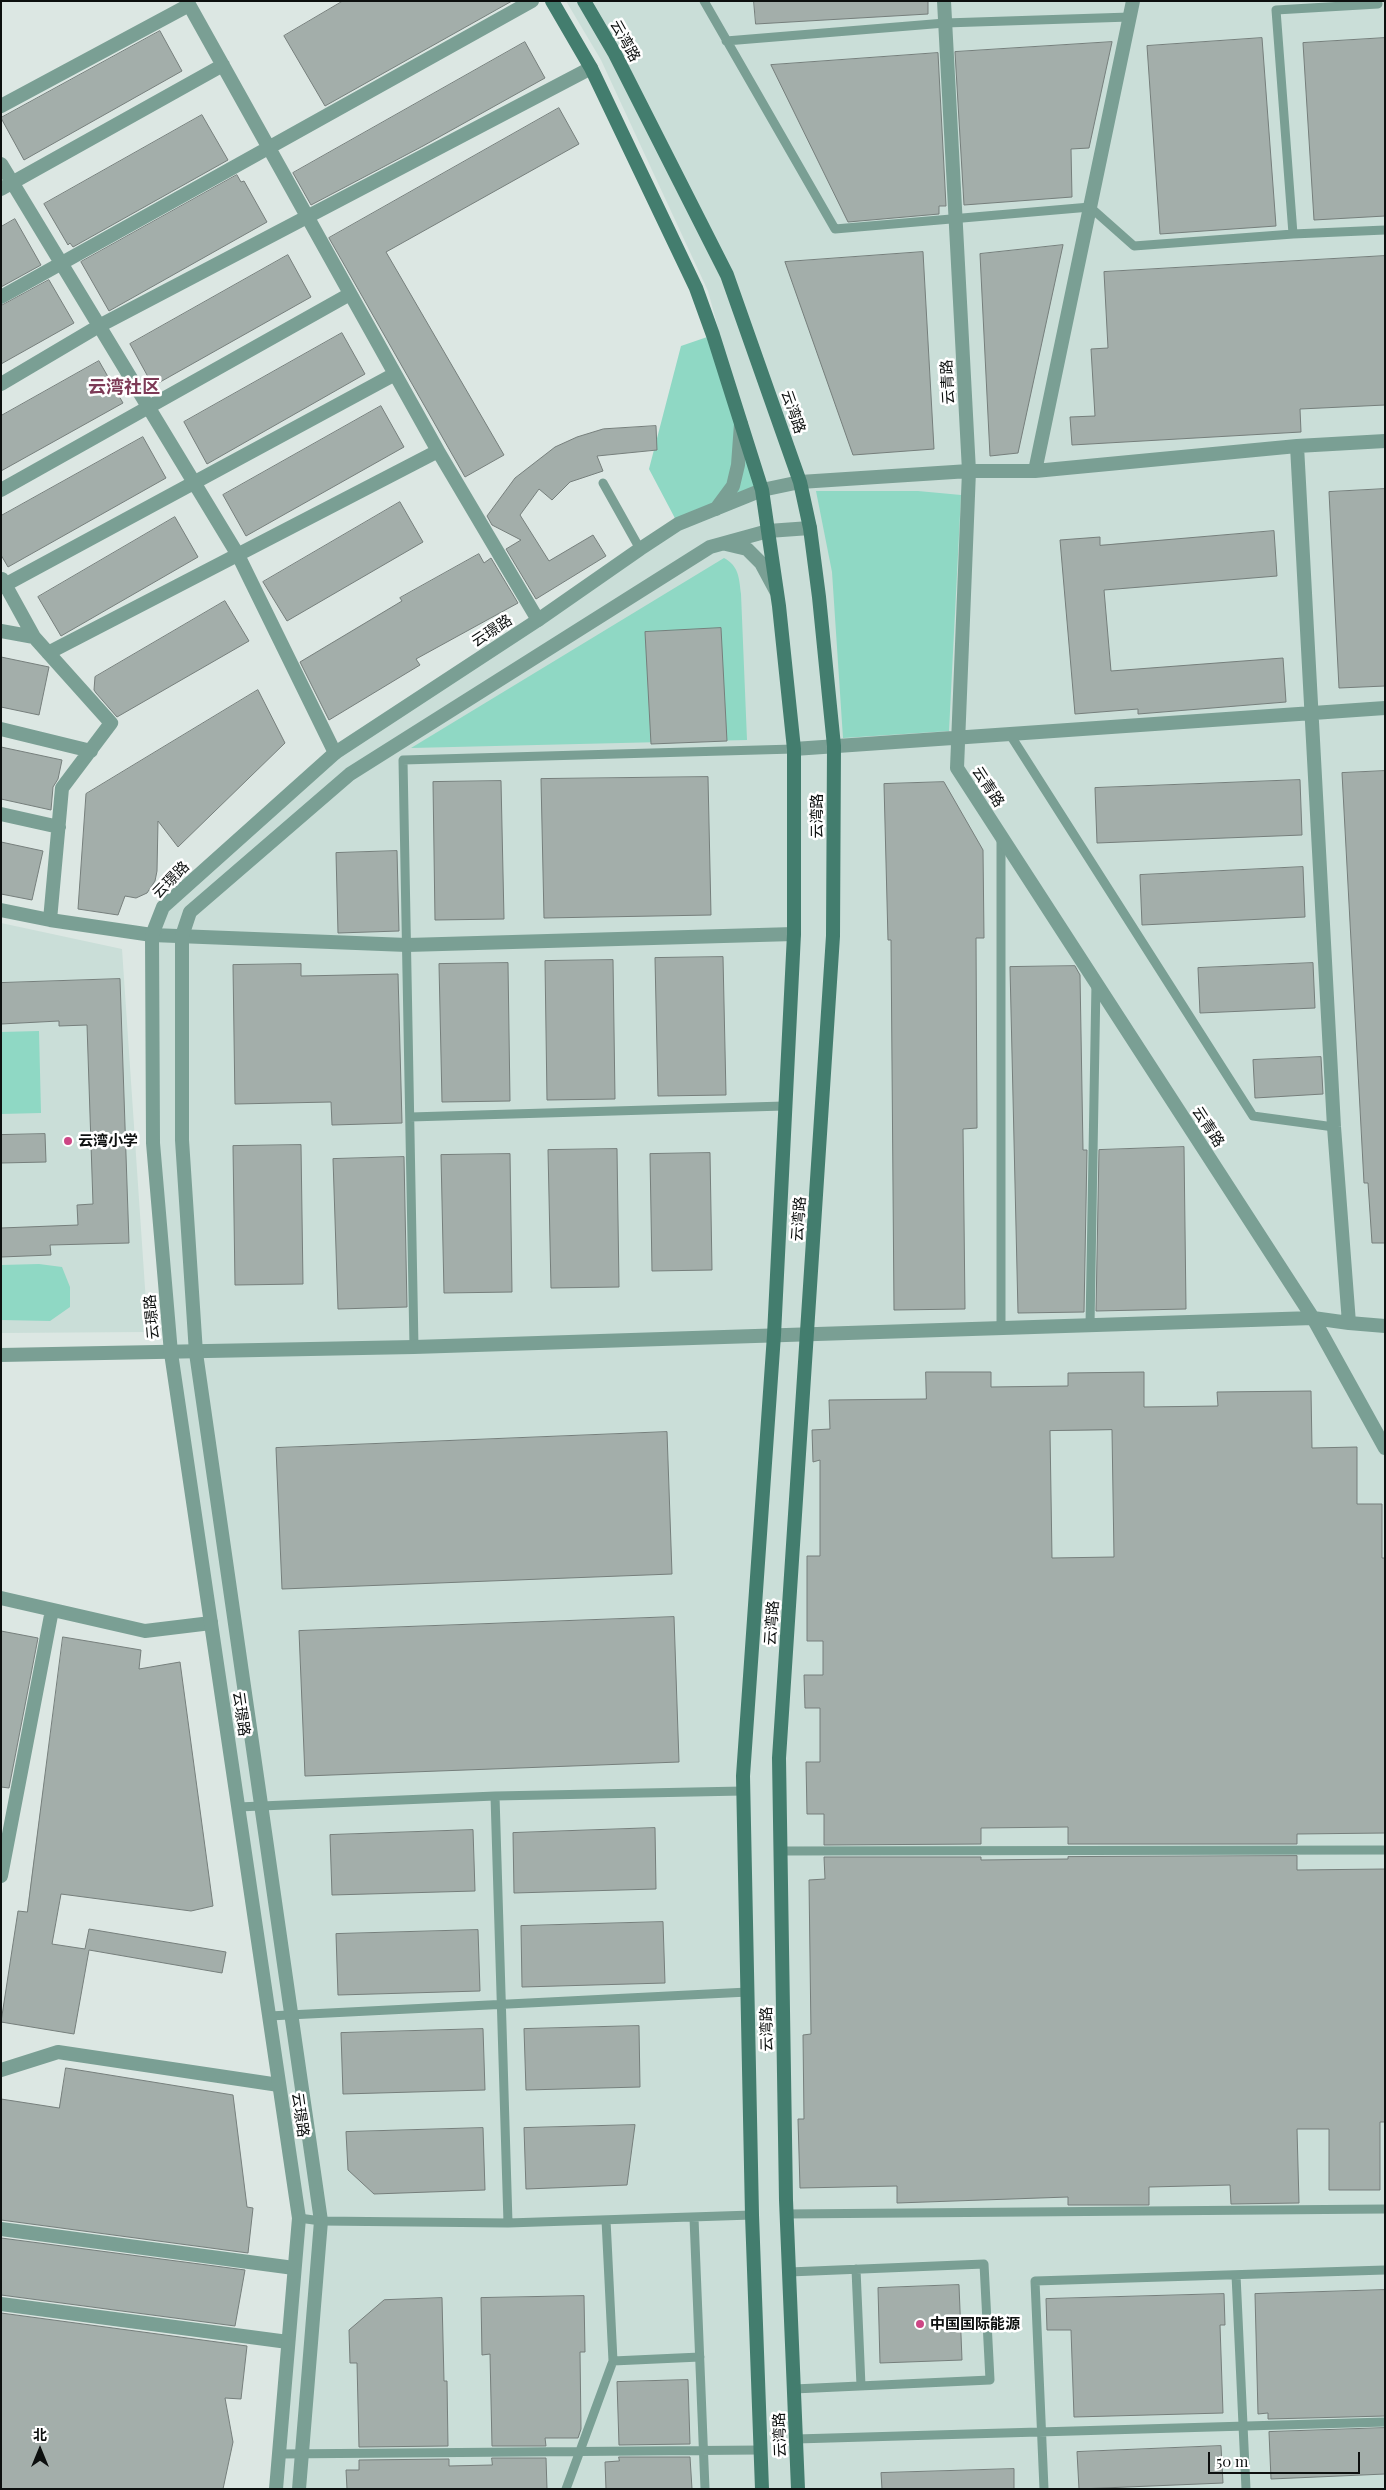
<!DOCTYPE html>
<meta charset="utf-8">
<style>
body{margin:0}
#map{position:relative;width:1386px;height:2490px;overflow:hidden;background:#dce7e3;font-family:"Playfair Display","Noto Sans SC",serif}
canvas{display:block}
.frame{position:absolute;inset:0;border:2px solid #0d100f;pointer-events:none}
.north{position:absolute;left:15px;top:2425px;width:50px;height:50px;-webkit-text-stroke:4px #fff;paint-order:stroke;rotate:0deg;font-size:14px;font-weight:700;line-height:20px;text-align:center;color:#0d100f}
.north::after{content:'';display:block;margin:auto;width:18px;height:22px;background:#0d100f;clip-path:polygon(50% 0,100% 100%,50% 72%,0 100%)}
.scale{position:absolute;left:1208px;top:2452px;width:152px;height:22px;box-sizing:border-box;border:2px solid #0d100f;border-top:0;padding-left:6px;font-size:15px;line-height:18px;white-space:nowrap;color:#0d100f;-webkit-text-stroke:4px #fff;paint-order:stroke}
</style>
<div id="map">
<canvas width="1386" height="2490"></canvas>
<div class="frame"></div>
<div class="north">北</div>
<div class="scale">50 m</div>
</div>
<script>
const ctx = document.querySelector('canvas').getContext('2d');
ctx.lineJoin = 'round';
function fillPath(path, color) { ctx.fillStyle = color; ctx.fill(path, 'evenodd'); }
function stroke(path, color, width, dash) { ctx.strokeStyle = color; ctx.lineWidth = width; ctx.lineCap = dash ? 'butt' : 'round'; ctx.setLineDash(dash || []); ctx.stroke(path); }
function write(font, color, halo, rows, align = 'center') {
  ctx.font = font + ' "Playfair Display","Noto Sans SC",serif'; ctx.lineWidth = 5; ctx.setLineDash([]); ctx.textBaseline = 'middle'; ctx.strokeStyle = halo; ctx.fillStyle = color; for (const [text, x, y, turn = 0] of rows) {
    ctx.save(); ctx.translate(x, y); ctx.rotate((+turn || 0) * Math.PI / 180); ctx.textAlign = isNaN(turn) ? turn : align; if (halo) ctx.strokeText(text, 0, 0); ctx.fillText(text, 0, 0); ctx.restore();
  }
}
fillPath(new Path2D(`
 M566 1H1385V2489H276L299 2218 171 1353 153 1143 152 935 163 907 335 753 640 549 762 490 708 291 601 60Z
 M1 923 122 949 148 1332 1 1333Z`), '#caded8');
fillPath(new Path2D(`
 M713 335 762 490 678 524 649 469 681 346Z
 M816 491H918L961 495 949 731 843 738 832 572Z
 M724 558C739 566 739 578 741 594L747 740 411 748Z
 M39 1031 41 1113 1 1114V1032Z
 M39 1264 62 1267 70 1287V1307L50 1321 1 1320V1265Z`), '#8fd8c4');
const building = new Path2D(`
 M343 1H512L325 106 284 36Z
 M754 1H928V14L756 24Z
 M160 31 182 71 24 160 1 118Z
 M1262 38 1276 226 1160 234 1147 46Z
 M1385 38V216L1314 220 1303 43Z
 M525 42 545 78 423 146 311 205 293 173Z
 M1112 42 1089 148 1071 149 1072 197 964 205 955 52Z
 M938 53 946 206H939V214L848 222 771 65Z
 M559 108 579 144 386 252 504 455 465 477 329 238Z
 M202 115 228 160 73 247 70 243 68 245 44 204Z
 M237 175 241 182 244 181 267 222 109 311 81 262Z
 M15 219 41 265 1 287V227Z
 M1063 245 1018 453 990 456 980 254Z
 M923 252 934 449 853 455 785 262Z
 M288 255 311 297 153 386 130 344Z
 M1385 256V405L1300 409 1301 432 1072 445 1070 417 1095 416 1091 349 1108 348 1104 272Z
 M49 280 74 323 1 364V306Z
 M342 333 365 374 207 464 184 422Z
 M99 361 123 403 1 471V416Z
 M381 406 404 447 246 536 223 495Z
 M656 426 657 450 597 456 603 471 570 482 552 500 539 489 520 515 549 561 593 535 606 556 536 599 506 549 521 540 492 525 487 516 515 478 555 447 577 437 603 429Z
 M143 437 166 478 8 567 1 555V516Z
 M1385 489V686L1339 688 1329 492Z
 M400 502 423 542 287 621 263 582Z
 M175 517 198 557 61 636 38 597Z
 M1274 531 1277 576 1104 590 1111 671 1283 658 1286 702 1138 714V709L1075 714 1060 540 1100 537V545Z
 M479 554 484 563 491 558 518 603 416 659 420 665 329 720 300 662 402 601 400 598Z
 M225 601 249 641 117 717 96 693 94 690 95 677Z
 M721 628 727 741 651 744 645 632Z
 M1 657 49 667 39 715 1 707Z
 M258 690 285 743 178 847 158 821 157 871 155 881 147 893 136 898 125 896 118 915 78 909 86 794Z
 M1 747 62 760 58 779 53 787 51 810 1 799Z
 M1385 771V1243H1372L1368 1183H1364L1342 773Z
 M708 777 711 915 544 918 541 779Z
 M1300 780 1302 835 1097 843 1095 788Z
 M501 781 504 919 435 920 433 782Z
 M944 782 983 850 984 938H976L977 1128 963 1129 965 1309 894 1310 891 940H888L884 784Z
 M1 842 43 851 32 900 1 894Z
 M397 851 399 931 338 933 336 853Z
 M1303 867 1305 917 1142 925 1140 875Z
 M723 957 726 1095 658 1096 655 958Z
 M613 960 615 1099 547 1100 545 961Z
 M508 963 510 1101 442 1102 439 964Z
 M1313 963 1315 1008 1200 1013 1198 968Z
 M301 964V976L398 974 402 1123 332 1125 331 1102 235 1104 233 965Z
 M1075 966 1080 975 1083 1150H1087L1084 1312 1018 1313 1010 967Z
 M120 979 129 1243 50 1245 51 1255 1 1257V1228L78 1225 77 1205 93 1204 87 1025 59 1026V1021L1 1024V983Z
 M1321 1057 1323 1094 1255 1098 1253 1060Z
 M45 1134 46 1162 1 1163V1135Z
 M301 1145 303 1284 235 1285 233 1146Z
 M1184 1147 1186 1309 1096 1311 1099 1150Z
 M617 1149 619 1287 551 1288 548 1150Z
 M710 1153 712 1270 652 1271 650 1154Z
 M510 1154 512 1292 444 1293 441 1155Z
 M404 1157 407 1307 338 1309 333 1159Z
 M926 1372H991V1387L1068 1386V1373L1144 1372V1407L1218 1406 1217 1392 1311 1391 1312 1448 1357 1447V1504H1382V1558H1385V1833L1297 1834V1844H1068V1827L981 1828V1844L824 1845V1814H807L806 1762H820V1708H805L804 1675H823V1641H807V1556H820V1460L813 1462 812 1430 830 1429 829 1400 926 1399ZM1112 1430 1114 1557 1052 1558 1050 1431Z
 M667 1432 672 1574 282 1589 276 1448Z
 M674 1617 679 1762 305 1776 299 1631Z
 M1 1631 38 1638 9 1788 1 1787Z
 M63 1637 141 1650 139 1669 180 1662 213 1906 191 1911 61 1894 52 1944 85 1949 89 1929 226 1952 222 1973 89 1950 74 2034 1 2022 18 1911 27 1912Z
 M655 1828 656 1889 514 1893 513 1833Z
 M473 1830 475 1891 332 1895 330 1835Z
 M1297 1856V1870L1385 1869V2122H1380V2190H1329V2129H1297L1299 2203 1231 2204 1230 2185 1149 2187V2205H1068V2197L897 2203V2186L800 2188 798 2119H804L803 2035 811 2034 809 1880 825 1879 824 1857H981V1860L1068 1859V1857Z
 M663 1922 665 1983 522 1987 521 1926Z
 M478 1930 480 1991 338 1995 336 1934Z
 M639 2026 640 2087 526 2090 524 2029Z
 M483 2029 485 2090 343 2094 341 2033Z
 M66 2068 233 2095 247 2207 253 2208 248 2253 1 2220V2099L59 2108Z
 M635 2125 627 2185 526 2189 524 2128Z
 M483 2128 485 2190 374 2194 348 2170 346 2132Z
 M1 2238 245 2270 235 2326 1 2295Z
 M959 2285 962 2360 880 2363 878 2288Z
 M1385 2290V2416L1268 2419V2413L1258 2414 1255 2294Z
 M1224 2294 1225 2325H1220L1223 2413 1074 2417 1071 2330H1047L1046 2299Z
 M584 2296 585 2352H580L581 2429 578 2438H545L546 2446H492L490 2354 482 2355 481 2298Z
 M442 2298 444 2381H447L448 2446 359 2447 357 2363H350L349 2330 384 2300Z
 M1 2313 247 2346 241 2399 225 2398 233 2442 223 2489H1Z
 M688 2380 690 2444 619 2445 617 2382Z
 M1385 2428V2474L1271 2479 1269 2432Z
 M1221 2446 1223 2483 1079 2489 1077 2452Z
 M619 2457H690L692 2489H606L605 2462 619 2461Z
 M492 2458H546L547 2489H347L346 2470H359V2460L449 2459V2466L492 2465Z
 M1014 2469V2489H882L881 2473Z`);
fillPath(building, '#a3aeaa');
stroke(building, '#767f7c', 1);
stroke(new Path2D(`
 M704 1 835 229 1090 207 1134 246 1293 234 1385 230
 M726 41 945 23 1130 17
 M1293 234 1276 10 1378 4 1377 1
 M603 483 640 549
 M1009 733 1253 1116 1334 1127
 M410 1117 784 1106
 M1090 1325 1096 983
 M1001 1327V838
 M414 1347 403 760 794 749
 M238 1807 495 1796
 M781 1851 1385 1850
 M269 2016 748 1992
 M787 2214 1385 2209
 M299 2218 321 2221 508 2223 752 2215
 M694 2218 705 2489
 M508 2223 495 1796 743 1791
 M856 2269 861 2386
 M789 2272 984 2264 990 2380 794 2389
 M1236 2275 1246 2489
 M613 2361 700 2357
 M796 2439 1385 2422
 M279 2454 760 2450
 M566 2489 613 2361 606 2220
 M1044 2489 1035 2281 1385 2270`), '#7a9f94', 9);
stroke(new Path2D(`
 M187 1 438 451 538 620
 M944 1 969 471 957 768 1313 1318 1385 1448
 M1 106 189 5
 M1 164 238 555 335 753
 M1 189 223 65
 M1 297 532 1
 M1 384 99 326 591 68
 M1297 446 1385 441
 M800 482 969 471H1035L1133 1
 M1 490 350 294
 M2 579 34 637
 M1 587 395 374
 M1 631 34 637 111 723 62 788 50 920
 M48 653 438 451
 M1 729 91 751
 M794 749 1385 708
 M1 814 59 827
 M1 910 50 920 152 935 407 945 794 934
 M1349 1323 1385 1326
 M1 1355 414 1347 1313 1318 1349 1323 1334 1127 1297 446 1035 471
 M1 1598 145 1631 211 1623
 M1 1876 52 1610
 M1 2070 58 2052 279 2085
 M1 2229 294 2268
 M1 2304 288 2342`), '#7a9f94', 14);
stroke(new Path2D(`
 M716 509 733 486 738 465 741 424
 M726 544 747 549 761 563 776 591
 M276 2489 299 2218 171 1353 153 1143 152 935 163 907 335 753 538 620 640 549 678 524 762 490 800 482
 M299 2489 321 2221 196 1353 182 1140V936L190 912 350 774 710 547 768 531 810 528`), '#7a9f94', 14);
stroke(new Path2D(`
 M552 1 591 68 696 288 713 335 762 490 779 606 794 749V934L774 1335 743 1776 752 2215 762 2489
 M584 1 615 54 727 275 800 482 810 528 819 597 834 746 833 936 779 1758 786 2200 798 2489`), '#437d6e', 14);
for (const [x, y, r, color] of [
 [68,1141,5,"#cd4685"],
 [920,2324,5,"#cd4685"]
]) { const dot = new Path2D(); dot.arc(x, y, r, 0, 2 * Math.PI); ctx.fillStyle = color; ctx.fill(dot); stroke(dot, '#fff', 2); }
write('15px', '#0d100f', '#fff', [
 ["云湾路",625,41,61],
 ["云青路",948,382,-93],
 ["云湾路",793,412,71],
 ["云璟路",492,631,-33],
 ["云青路",988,787,57],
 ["云湾路",817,816,-90],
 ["云璟路",171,880,-45],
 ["云青路",1208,1127,57],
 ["云湾路",799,1219,-86],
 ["云璟路",152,1317,-95],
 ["云湾路",772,1623,-86],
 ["云璟路",241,1714,82],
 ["云湾路",767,2029,-91],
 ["云璟路",300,2115,82],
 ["云湾路",780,2435,-92]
]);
write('bold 15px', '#0d100f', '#fff', [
 ["云湾小学",78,1141],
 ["中国国际能源",930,2324]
], 'left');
write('bold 18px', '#7d3a56', '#fff', [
 ["云湾社区",124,387]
]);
</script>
